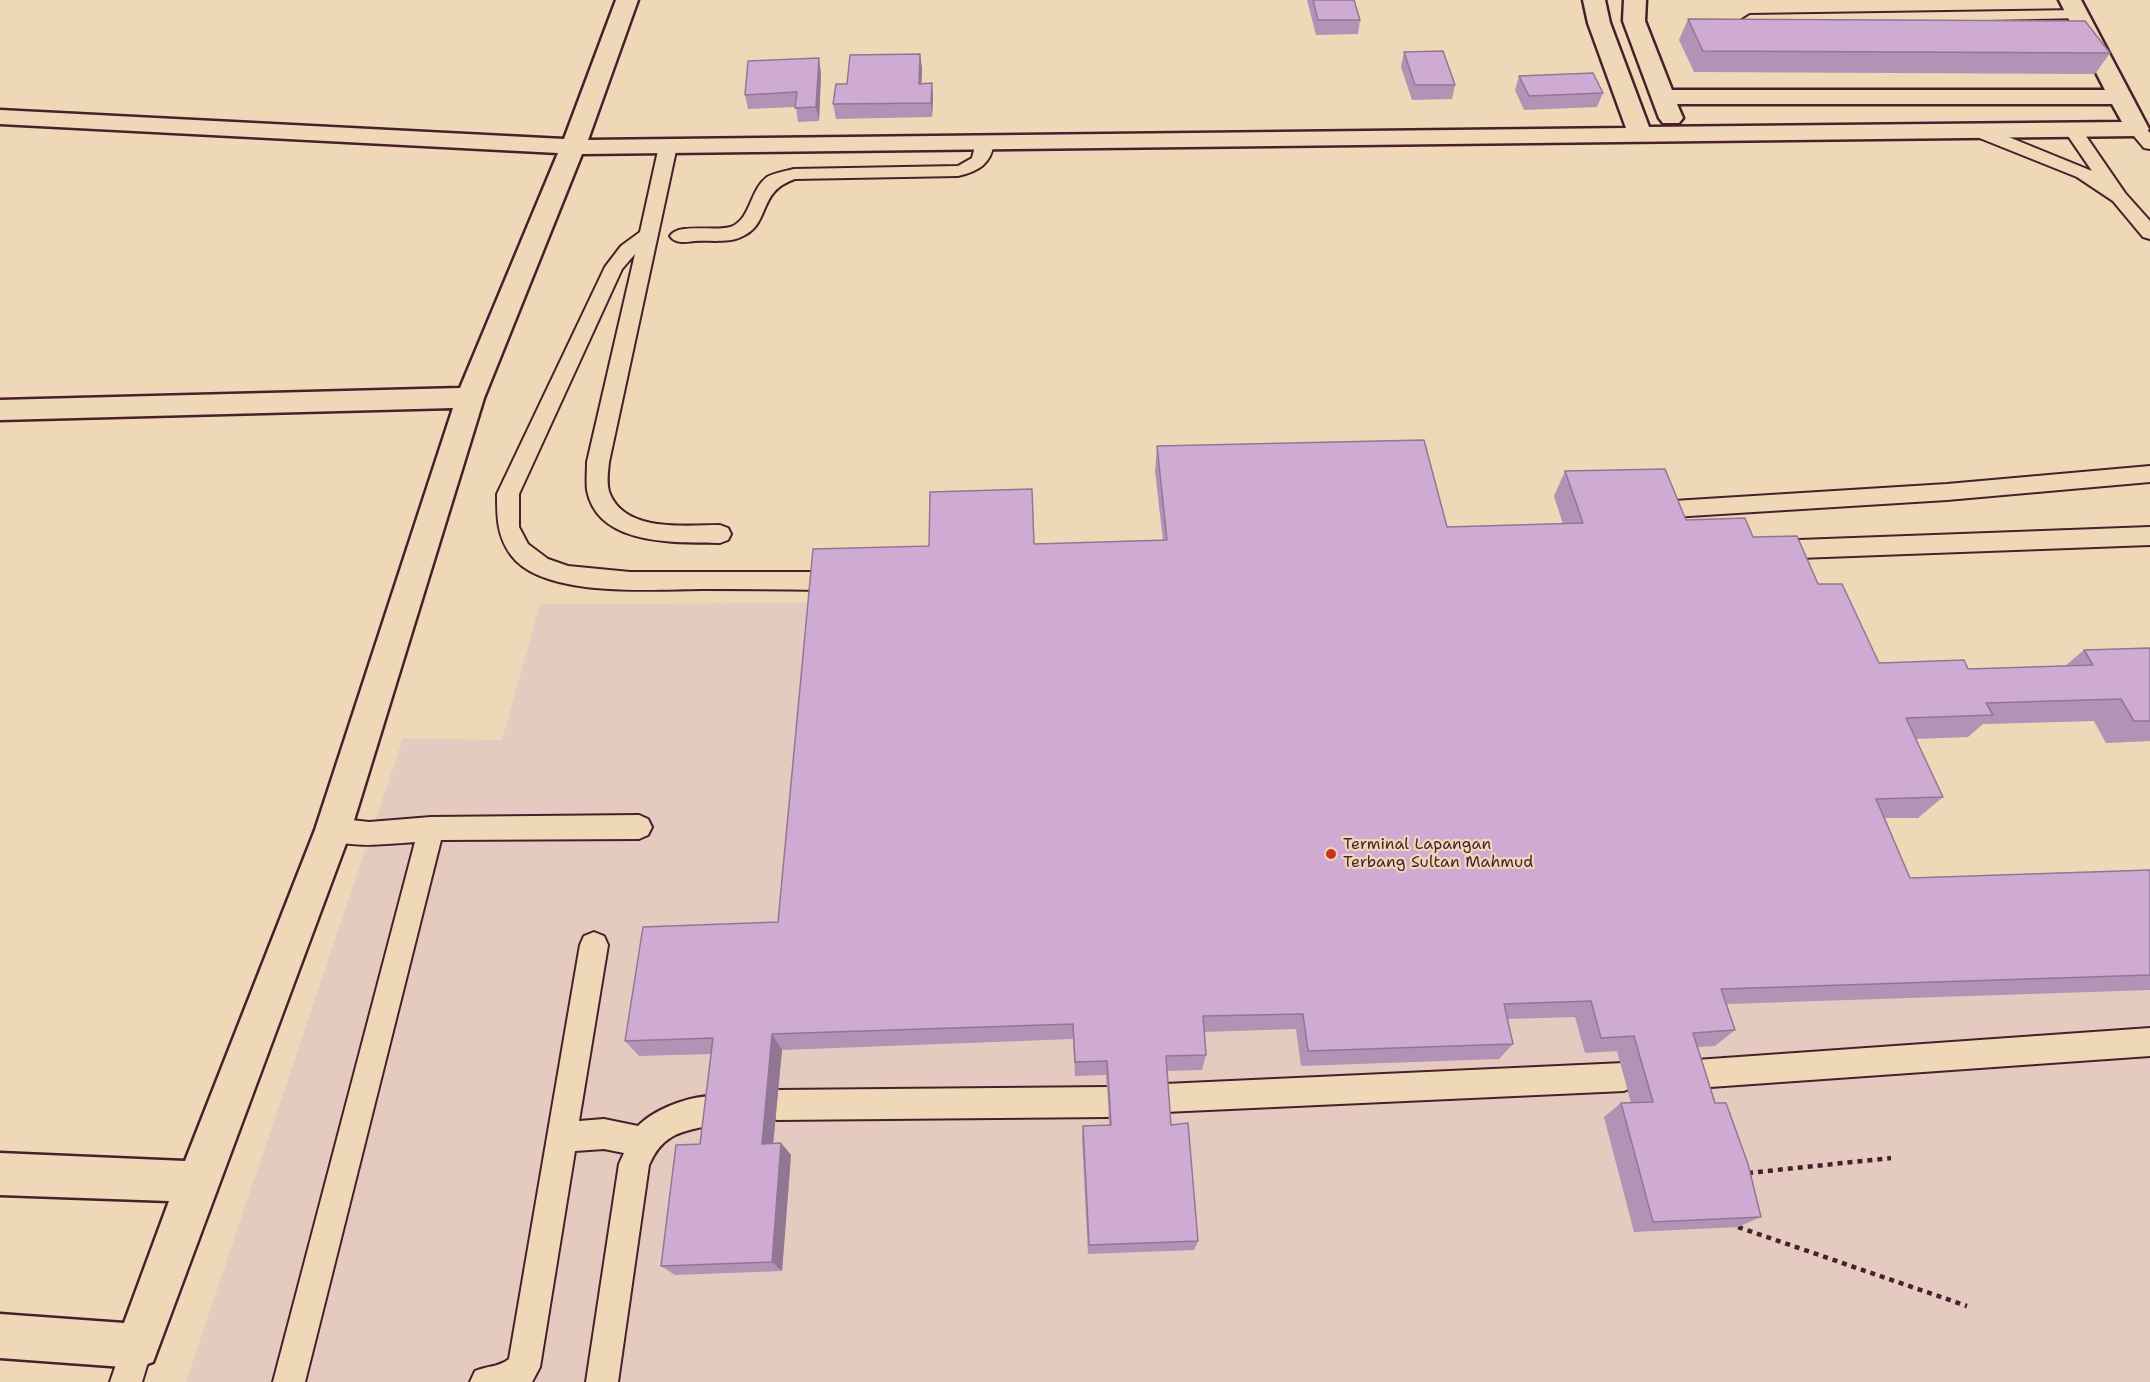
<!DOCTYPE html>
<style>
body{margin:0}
canvas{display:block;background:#efd8b8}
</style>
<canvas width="2150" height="1382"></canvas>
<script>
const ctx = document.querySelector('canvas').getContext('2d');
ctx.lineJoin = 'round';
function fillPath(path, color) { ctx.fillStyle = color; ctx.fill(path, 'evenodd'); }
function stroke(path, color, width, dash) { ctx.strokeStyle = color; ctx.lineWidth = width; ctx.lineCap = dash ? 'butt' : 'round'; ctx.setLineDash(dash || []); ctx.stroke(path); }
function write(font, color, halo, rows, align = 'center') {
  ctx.font = font + ' "Shantell Sans",sans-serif'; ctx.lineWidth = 4.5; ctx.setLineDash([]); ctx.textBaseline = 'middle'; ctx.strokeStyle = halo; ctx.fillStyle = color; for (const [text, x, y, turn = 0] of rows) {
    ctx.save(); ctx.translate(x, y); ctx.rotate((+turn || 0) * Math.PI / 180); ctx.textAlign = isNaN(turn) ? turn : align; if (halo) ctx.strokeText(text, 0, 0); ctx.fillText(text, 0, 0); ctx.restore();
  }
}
fillPath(new Path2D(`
 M1415 465 1438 551 1570 547 1554 496 1651 494 1858 685 2065 688 2150 741 2106 743 2093 721 1963 725 1968 737 1884 740 1854 819 1886 897 2150 888V1382H186L403 738 502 740 540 604 816 603 932 570 1033 514 1035 568 1165 565 1155 471Z`), '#e5cac0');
const service = new Path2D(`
 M2078 10 2086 15 2084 18 1750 25 1742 20 1750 15Z
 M2137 124 2143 125 2150 133V149L2144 148 2128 129Z
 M2073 125 2079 126 2125 193 2150 221V239L2143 237 2113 201 2077 177 1972 135 1969 131 1978 126 1984 127 2092 171 2064 130Z
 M985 137 994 142C991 164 979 171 958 176L795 179C756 192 772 224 741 237 729 243 709 240 695 241 686 242 675 244 670 236 679 222 718 233 733 226 751 217 750 190 767 177 774 173 786 171 794 169L958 166 972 158 976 142Z
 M668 141 677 146 609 462C608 472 606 485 610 494 626 533 687 525 720 525L728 528 731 534 728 540 720 543C677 542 598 547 587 490 586 481 587 471 587 462L635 254 622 269 519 494V527L528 544 548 559 568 566 630 572H819L827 575 830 581 827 587 819 590C781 589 743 589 704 589 656 589 543 599 511 555 497 536 497 517 497 494L605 267 621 246 640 232 659 146Z
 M2150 466V482L1947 500 1657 518 1649 516 1646 510 1649 504 1657 502 1947 484Z
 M2150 527V545L1772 559 1764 556 1761 550 1764 544 1772 541Z
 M639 815 648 819 652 827 648 835 639 839 441 840 305 1382H273L415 842C385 844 353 849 324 838L320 830 324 822 333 818 369 822 431 817Z
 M594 932 604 936 608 945 579 1121 604 1119 638 1126C656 1107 704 1089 728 1099L733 1109 728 1119C693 1134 667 1124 649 1165L618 1382H586L619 1164 624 1153 604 1149 575 1151 540 1367 532 1382H470L475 1371C486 1366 500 1367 509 1359L580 945 584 936Z
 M2150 1028V1056L1682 1089 1672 1085 1668 1075 1672 1065 1682 1061Z
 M1624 1063 1634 1067 1638 1077 1634 1087 1624 1091 1165 1112 1155 1108 1151 1098 1155 1088 1165 1084Z
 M1108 1087 1118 1092 1123 1102 1118 1112 1108 1117 777 1120 767 1115 762 1105 767 1095 777 1090Z
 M137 1330 148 1335 153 1346 142 1382H110L126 1335Z`);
const minor = new Path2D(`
 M616 0H638L588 140 1626 128 1588 23 1583 0H1605L1610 23 1649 127 2122 122 2112 104H1677L1683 118 1679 123H1663L1659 118 1623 21 1624 0H1646L1645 21 1672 90H2105L2059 0H2081L2149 129 2145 134 2137 136 582 154 484 398 351 830 153 1362 137 1368 0 1358V1314L124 1323 169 1201 0 1195V1153L185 1161 315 830 453 408 0 420V400L460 388 558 153 0 124V110L564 139Z`);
stroke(service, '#4a1f2b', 4);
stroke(minor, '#4a1f2b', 5);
stroke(new Path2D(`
 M1748 1173 1891 1158
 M1738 1227 1967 1306`), '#4a1f2b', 4.5, [5, 5]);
fillPath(service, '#efd8b8');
fillPath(minor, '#efd8b8');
fillPath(new Path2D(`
 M1307 0H1354L1360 20 1358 34 1316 35Z
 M1688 19 2110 53 2095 74 1694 72 1679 40Z
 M1404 52 1455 85 1452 99 1412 100 1401 67Z
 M922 68 921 83H932L933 98 932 117 836 119 833 104 847 84Z
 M821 73 819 121 798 122 796 107 748 109 745 95Z
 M1519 76 1603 93 1597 107 1524 110 1515 90Z
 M1157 446 1447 527 1563 524 1554 496 1565 471 1686 520 1753 537 1818 584 1879 663 1968 669 2065 666 2084 650 2150 648V741L2106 743 2094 721 1983 724 1968 737 1915 739 1943 797 1918 818H1885L1910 878 2150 870V990L1727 1004 1735 1030 1715 1046 1697 1047 1715 1103 1761 1217 1738 1227 1634 1232 1604 1117 1621 1103H1631L1617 1051 1585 1053 1575 1017 1507 1019 1513 1044 1499 1059 1301 1066 1296 1029 1204 1032 1206 1055 1202 1070 1167 1071 1171 1125 1198 1241 1194 1250 1088 1254 1082 1139 1083 1126 1109 1125 1108 1102 1106 1075 1075 1076 1073 1039 782 1050 773 1143H781L791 1155 782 1271 675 1275 661 1266 700 1144 711 1054 639 1056 625 1041 778 922 1163 540 1155 471Z`), '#b292b5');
fillPath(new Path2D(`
 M920 54 922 68 921 98 919 84Z
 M819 58 821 73 819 121 816 107Z
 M932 83 933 98 932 117 931 103Z
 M772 1034 782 1050 772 1156 762 1144Z
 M781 1143 791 1155 782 1271 772 1262Z`), '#917794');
const building = new Path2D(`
 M1313 0H1354L1360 20H1318Z
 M1688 19 2085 21 2110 53 1703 51Z
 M1443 51 1455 85H1415L1404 52Z
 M920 54 919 84 932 83 931 103 833 104 836 84H847L850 55Z
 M819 58 816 107 795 108 797 92 745 95 748 61Z
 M1593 73 1603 93 1529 96 1519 76Z
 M1424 440 1447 527 1583 523 1565 471 1665 469 1686 520 1745 518 1753 537 1797 536 1818 584H1842L1879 663 1964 660 1968 669 2093 665 2084 650 2150 648V721H2134L2121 699 1986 703 1993 715 1906 718 1943 797 1876 799 1910 878 2150 870V975L1721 989 1735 1030 1693 1033 1715 1103H1726L1748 1164 1761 1217 1653 1222 1621 1103 1653 1102 1634 1036 1601 1038 1591 1001 1504 1004 1513 1044 1308 1051 1303 1014 1203 1016 1206 1055 1166 1056 1171 1125 1188 1123 1198 1241 1089 1245 1083 1126 1111 1125 1109 1089 1107 1061 1075 1062 1073 1024 772 1034 762 1144 781 1143 772 1262 661 1266 676 1145 700 1144 713 1038 625 1041 643 927 778 922 813 549 929 546 930 492 1032 489 1034 544 1167 540 1157 446Z`);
fillPath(building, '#cfaad3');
stroke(building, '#917794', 1.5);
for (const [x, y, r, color] of [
 [1331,854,6,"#c8321e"]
]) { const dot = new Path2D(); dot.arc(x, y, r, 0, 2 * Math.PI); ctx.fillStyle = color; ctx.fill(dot); stroke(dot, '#efd8b8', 2); }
write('16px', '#4a1f2b', '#efd8b8', [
 ["Terminal Lapangan",1343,845],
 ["Terbang Sultan Mahmud",1343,863]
], 'left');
</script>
